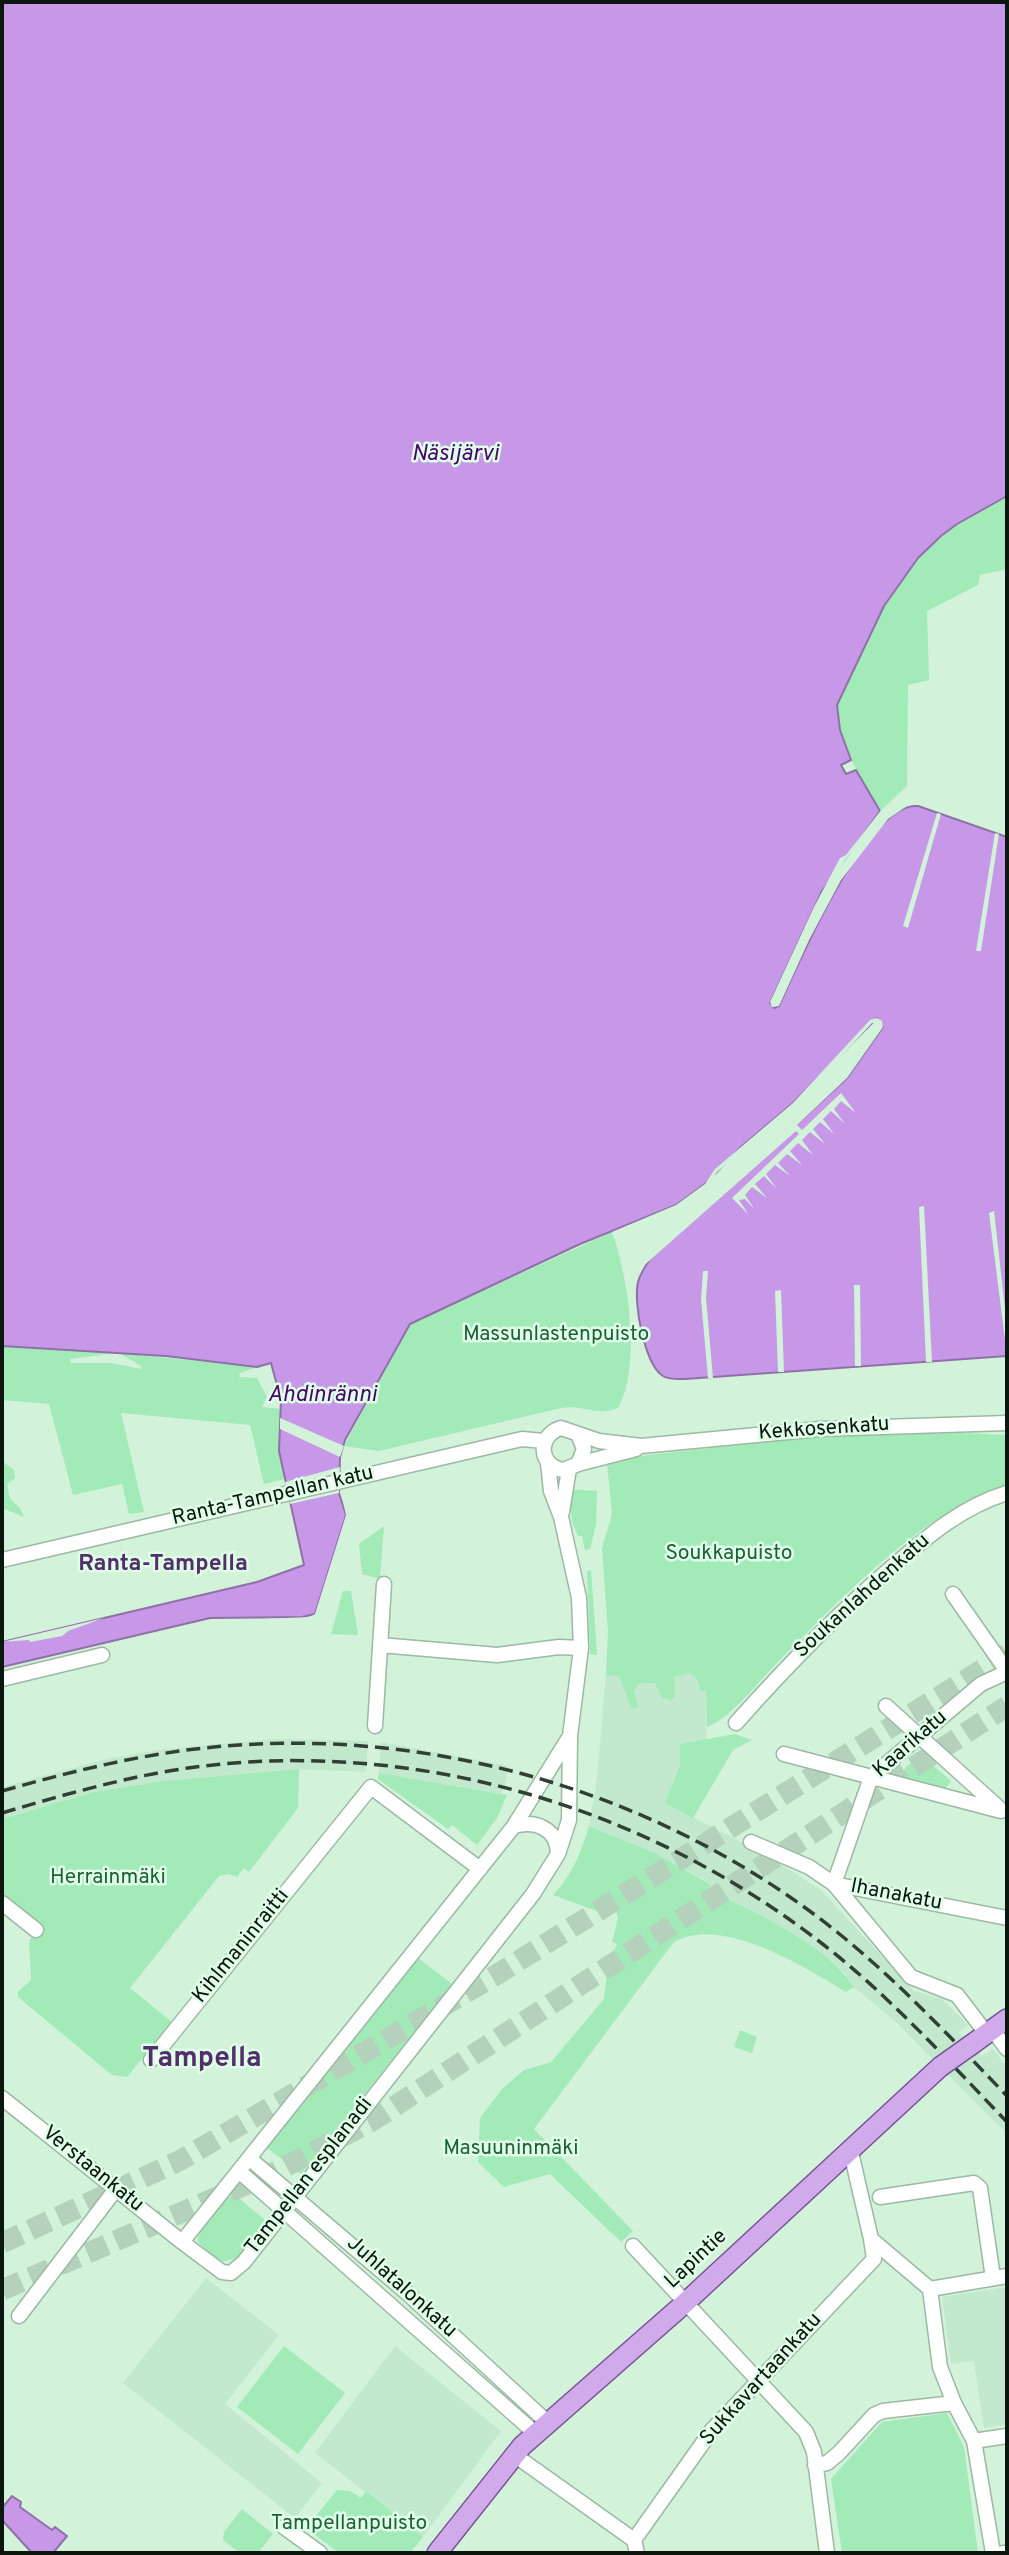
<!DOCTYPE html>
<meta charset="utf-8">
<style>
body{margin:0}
#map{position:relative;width:1009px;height:2555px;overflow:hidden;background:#d2f2da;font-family:Overpass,sans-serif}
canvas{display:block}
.frame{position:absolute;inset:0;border:4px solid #0b160e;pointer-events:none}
</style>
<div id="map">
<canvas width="1009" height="2555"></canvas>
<div class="frame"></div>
</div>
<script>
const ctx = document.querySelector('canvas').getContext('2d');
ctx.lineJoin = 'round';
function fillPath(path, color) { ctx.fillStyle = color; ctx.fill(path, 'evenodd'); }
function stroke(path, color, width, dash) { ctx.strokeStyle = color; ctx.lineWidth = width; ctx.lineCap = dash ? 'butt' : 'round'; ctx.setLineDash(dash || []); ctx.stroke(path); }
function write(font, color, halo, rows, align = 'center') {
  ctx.font = font + ' Overpass,sans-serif'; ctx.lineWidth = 5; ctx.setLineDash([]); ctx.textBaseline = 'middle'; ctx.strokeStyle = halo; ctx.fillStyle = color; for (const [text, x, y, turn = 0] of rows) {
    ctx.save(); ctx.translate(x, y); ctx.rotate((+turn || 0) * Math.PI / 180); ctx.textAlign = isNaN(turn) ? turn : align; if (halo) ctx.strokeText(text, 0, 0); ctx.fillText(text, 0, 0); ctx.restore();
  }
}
fillPath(new Path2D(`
 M607 1660 705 1668 707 1741 680 1744V1765L665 1803 746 1844V1847L787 1868 821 1890 914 1991 942 1999 968 2025 958 2032 982 2056 993 2049 1007 2068V2134L896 2022 854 1987 845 1973 780 1926 708 1890 710 1883 655 1853 589 1826 597 1778Z
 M274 1739 368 1741 366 1772 299 1769 163 1781 94 1792 2 1819V1787L107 1759 165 1749Z
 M381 1742 509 1766 502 1794 379 1773Z
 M206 2278 279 2335 225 2404 322 2483 295 2518 123 2383Z
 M1007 2287V2424L984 2428 974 2361 951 2364 942 2297Z
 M395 2346 501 2431 423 2537 315 2453Z`), '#c2e9cd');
fillPath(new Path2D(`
 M1007 496V569L980 575 978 585 927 611 929 680 908 685 907 786 880 811 851 760 840 730 837 705 884 606 918 558 957 524Z
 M612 1232C628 1275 642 1367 618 1408 596 1417 584 1404 561 1408L379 1451 344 1446 410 1324Z
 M2 1346 115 1353 70 1359 71 1363H111L141 1369V1366L119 1353 257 1367 240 1373 239 1377 257 1378 267 1397 262 1407 281 1409 279 1451 285 1479 264 1484 250 1425 121 1413 144 1512 129 1514 122 1484 73 1495 49 1404 2 1400Z
 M961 1433 1007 1435V1484C919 1514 842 1598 777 1663 757 1683 731 1718 707 1727L706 1691H701L697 1679 690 1673 674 1677 675 1697 670 1700 662 1697 655 1683H639L634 1691 638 1707 632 1709 619 1676 606 1675 608 1631 602 1548 612 1514 607 1463 623 1458 816 1436Z
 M2 1461 14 1470 15 1478 7 1484 10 1499 20 1508 24 1517 2 1508Z
 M569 1489 597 1491 596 1525 590 1549 585 1550 582 1536H578L572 1522Z
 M384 1526 380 1579 362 1574 359 1544Z
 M591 1570 597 1655 590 1654 587 1571Z
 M343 1591H351L358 1635 331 1634Z
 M735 1734 752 1740 733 1750 693 1818 665 1803 680 1765V1744Z
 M921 1755 951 1781 945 1789 901 1776 906 1767Z
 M299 1769 298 1808 249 1872 244 1868 237 1877 229 1874 219 1876 130 1988 172 2022 127 2077 112 2075 18 1997V1992L31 1980 29 1941 38 1929 2 1900V1819L94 1792 163 1781Z
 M379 1773 507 1795 497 1818 477 1845 452 1825 448 1829 378 1779Z
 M589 1826 655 1853 710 1884 708 1891C753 1910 828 1946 854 1987L846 1992C806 1968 720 1913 673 1943L534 2129 633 2231 621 2242 550 2174 504 2187 478 2162 480 2118 502 2089 524 2070 551 2062 604 1999 608 1966 617 1944 612 1942 618 1918 616 1912 605 1914 553 1895C572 1875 581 1853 589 1826Z
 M417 1957 452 1984 301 2174 266 2147Z
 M740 2030 757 2037 752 2053 734 2047Z
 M234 2194 265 2220 264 2225C250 2244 243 2263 218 2261L197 2241C202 2223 218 2203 234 2194Z
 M284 2346 345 2393 298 2454 237 2407Z
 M947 2413 964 2447 978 2553H842L831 2479 882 2422Z
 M337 2490 350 2491 361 2498 366 2491 423 2537 410 2553H339L306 2528Z
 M242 2509 273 2534 258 2553H240L223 2540 224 2532Z`), '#a2eab8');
const water = new Path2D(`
 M2 2H1007V496L957 524 941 536 918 558 884 606 837 705 840 730 851 760 841 765 846 774 856 770 880 811 822 891 770 1003 774 1008 779 1006C797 967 867 801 918 806L1007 837V1356L685 1379C678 1379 670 1380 663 1376 645 1365 633 1303 638 1282 640 1274 646 1265 651 1258L847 1078 883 1027 877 1018 793 1103 741 1147 705 1184 676 1205 580 1244 410 1324 345 1440 340 1457 339 1493 346 1515 315 1614 302 1617 210 1618 2 1667V1642L257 1582 304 1565 279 1451 281 1400 271 1363 257 1367 166 1356 2 1346Z
 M12 2496 21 2502 20 2507 52 2530 55 2527 67 2536 53 2553H32L2 2520V2508Z`);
fillPath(water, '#c798e8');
stroke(water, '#8f71a7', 2);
fillPath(new Path2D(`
 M904 804 907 806 888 819 841 880 809 940 779 1006 772 1007 770 1002 814 907 840 858 846 855 882 809 883 813 846 859 825 893 787 978 838 877 885 817Z
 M937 813 941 814 908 928 903 926Z
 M995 833 999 834 981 951H976Z
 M877 1018 882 1021 883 1027 847 1078 797 1125 802 1130 841 1093 856 1113 841 1101 834 1109 845 1124 831 1111 823 1119 834 1134 820 1122 813 1129 825 1144 810 1132 802 1140 813 1155 798 1143 790 1151 802 1165 787 1154 778 1163 790 1176 775 1165 766 1174 777 1189 764 1176 755 1184 767 1198 752 1187 745 1195 755 1210 745 1199 739 1200 749 1215 732 1198 799 1134 796 1131 640 1269 649 1254 845 1076 879 1023H872L795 1106 717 1172 707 1187 678 1208 642 1225 613 1235 612 1232 676 1205 705 1184 715 1169 793 1103 870 1020Z
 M924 1206 932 1362H926L919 1207Z
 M994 1211 1007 1326V1356L989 1213Z
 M703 1271H708L706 1298 713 1378H708L701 1299Z
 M854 1285H860L861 1366H855Z
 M781 1290 784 1372H778L775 1291Z
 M280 1418 344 1446 340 1457 280 1429Z
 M340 1467 339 1493 290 1504 285 1482Z
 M341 1493 345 1494 349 1515 318 1616 310 1620 242 1623V1620L310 1617 315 1614 346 1515Z
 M104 1618 68 1631 62 1636 30 1642 29 1640 2 1642Z`), '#d2f2da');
stroke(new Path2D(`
 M2 2243 179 2161 496 1975 1007 1654
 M2 2290 275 2172 372 2121 1007 1706`), '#b4d1bb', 21, [21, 10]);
const minor = new Path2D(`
 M578 1434 584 1449 578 1464 564 1470C538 1467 537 1435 561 1428L599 1441 641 1446 819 1429 1007 1423
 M548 1463 551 1491 561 1517 579 1598 581 1648 570 1736 569 1820 558 1854 533 1894 244 2262 231 2273 222 2272 182 2242 514 1826 570 1736
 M578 1464 636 1449
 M562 1512 569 1469
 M2 1560 522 1439 544 1441
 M953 1594 1007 1671
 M380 1645 497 1655 559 1647 581 1648
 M2 1679 102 1655
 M886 1706 999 1808
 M736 1723C785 1668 835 1616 891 1568 927 1537 961 1507 1007 1493
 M375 1726 384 1584
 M784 1754 1001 1811
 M514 1826C536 1820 557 1829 558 1853
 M751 1842 809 1867 834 1884 1007 1918
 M2 1903 36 1930
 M992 2029 1007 2049
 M986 2033 957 1995 911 1977 834 1884 871 1777 981 1684 1007 1672
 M151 2060 371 1787 480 1869
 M2 2098 182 2242
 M850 2148 871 2239 930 2289
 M250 2159 406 2292 547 2422
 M240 2172 535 2433
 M880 2197 974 2183 980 2188 993 2278
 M633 2246 806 2432 814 2452 827 2553
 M930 2289 940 2367 954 2403 974 2441 993 2553
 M930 2289 1007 2276
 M19 2316 116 2189
 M974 2441 1007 2436
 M513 2454 634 2540
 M815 2465 827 2463 839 2453 874 2415 883 2411 954 2403
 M284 2527 320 2553
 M634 2540 712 2430 874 2259 871 2239
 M634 2540 637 2553
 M1003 2553H1007`);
const major = new Path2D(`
 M971 2045 1007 2019
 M437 2553 522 2446 685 2303 940 2067`);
stroke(minor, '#9bb9a3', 17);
stroke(major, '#785195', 22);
stroke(minor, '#fff', 14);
stroke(major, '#d1aaeb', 19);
stroke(new Path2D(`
 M2 1791C80 1769 157 1750 239 1745 451 1731 671 1799 837 1932 899 1982 952 2039 1007 2096
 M2 1813C63 1795 125 1777 188 1768 411 1737 643 1805 820 1942 889 1995 947 2060 1007 2122`), '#314035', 3.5, [14, 7]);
const majorBridge = new Path2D(`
 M940 2067 971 2045`);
stroke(majorBridge, '#785195', 22, []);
stroke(majorBridge, '#d1aaeb', 19);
write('21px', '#1f6039', '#dfffe8', [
 ["Massunlastenpuisto",556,1336],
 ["Soukkapuisto",729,1555],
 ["Herrainmäki",108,1879],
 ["Masuuninmäki",511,2150],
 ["Tampellanpuisto",349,2525]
]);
write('21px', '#0b160e', '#dfffe8', [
 ["Kekkosenkatu",824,1430,-4],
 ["Ranta-Tampellan katu",273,1497,-13],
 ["Soukanlahdenkatu",863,1597,-42],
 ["Kaarikatu",911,1745,-41],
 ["Ihanakatu",896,1896,11],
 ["Kihlmaninraitti",242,1947,-51],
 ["Verstaankatu",92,2170,39],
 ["Tampellan esplanadi",310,2177,-52],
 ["Lapintie",697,2260,-43],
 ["Juhlatalonkatu",401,2288,42],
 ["Sukkavartaankatu",762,2380,-48]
]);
write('italic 23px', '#490468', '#dfffe8', [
 ["Näsijärvi",455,455],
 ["Ahdinränni",322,1396]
]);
write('bold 23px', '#522f68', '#dfffe8', [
 ["Ranta-Tampella",163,1565]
]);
write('bold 28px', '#522f68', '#dfffe8', [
 ["Tampella",202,2060]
]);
</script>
